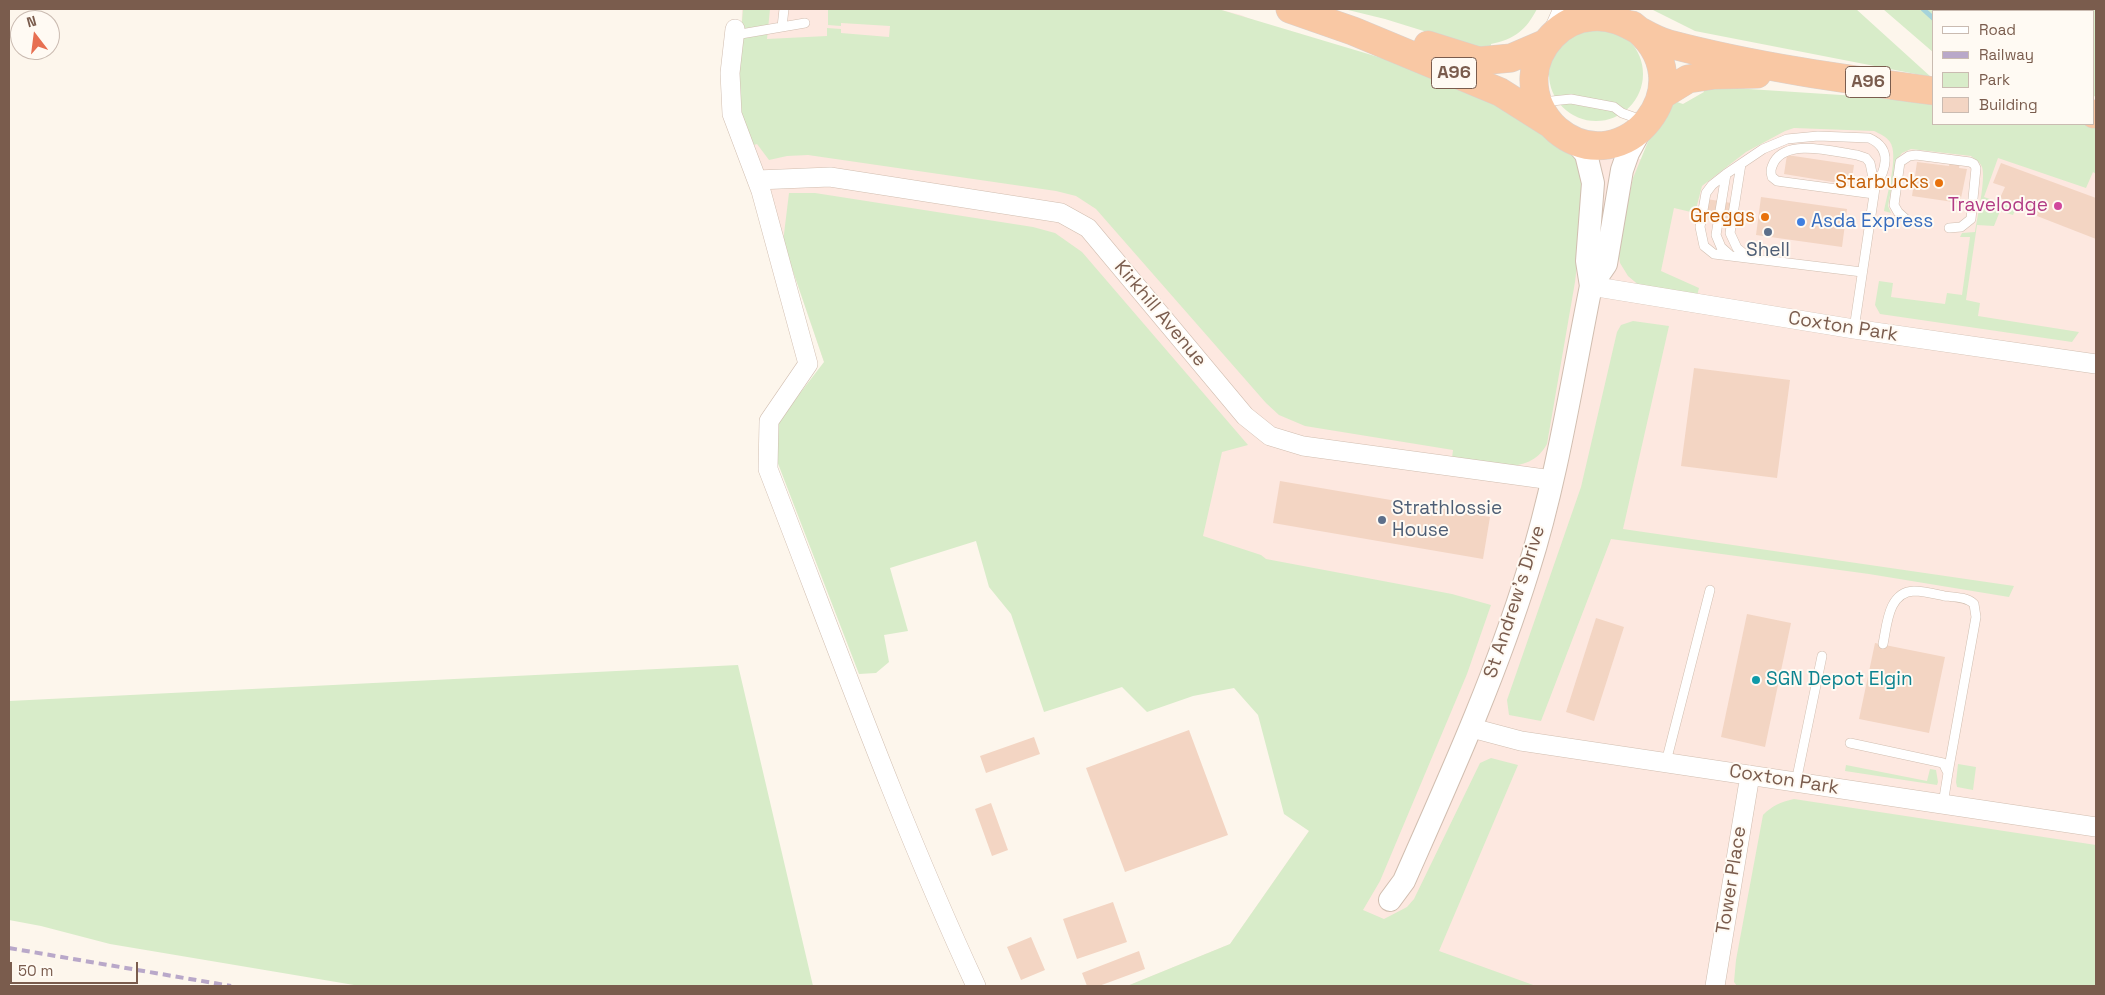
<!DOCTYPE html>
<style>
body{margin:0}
#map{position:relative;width:2105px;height:995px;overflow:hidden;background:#fdf6ec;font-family:"Space Grotesk",sans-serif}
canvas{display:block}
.frame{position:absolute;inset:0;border:10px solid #7a5c4d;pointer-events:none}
.legend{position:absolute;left:1932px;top:10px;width:162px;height:115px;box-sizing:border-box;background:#fffaf3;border:1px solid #cabbb1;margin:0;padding:6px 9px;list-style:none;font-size:15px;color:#7a5c4d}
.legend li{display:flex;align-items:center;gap:10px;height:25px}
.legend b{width:25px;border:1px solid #cabbb1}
.north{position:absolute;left:10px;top:10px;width:50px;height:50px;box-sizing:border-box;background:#fffaf3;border:1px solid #cabbb1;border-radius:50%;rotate:345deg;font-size:14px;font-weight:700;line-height:20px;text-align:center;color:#7a5c4d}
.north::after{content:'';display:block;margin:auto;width:18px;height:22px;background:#e76f51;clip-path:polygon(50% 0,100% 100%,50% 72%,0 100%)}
.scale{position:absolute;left:10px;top:962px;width:128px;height:22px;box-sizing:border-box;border:2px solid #7a5c4d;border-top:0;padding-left:6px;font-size:15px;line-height:18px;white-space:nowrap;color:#7a5c4d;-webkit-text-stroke:4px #fffaf3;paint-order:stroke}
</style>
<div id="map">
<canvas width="2105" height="995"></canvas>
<div class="frame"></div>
<ul class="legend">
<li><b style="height:6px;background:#fff"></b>Road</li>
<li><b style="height:6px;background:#b9a8c9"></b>Railway</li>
<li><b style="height:14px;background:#d8ecc9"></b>Park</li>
<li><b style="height:14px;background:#f3d5c3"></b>Building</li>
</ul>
<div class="north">N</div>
<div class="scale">50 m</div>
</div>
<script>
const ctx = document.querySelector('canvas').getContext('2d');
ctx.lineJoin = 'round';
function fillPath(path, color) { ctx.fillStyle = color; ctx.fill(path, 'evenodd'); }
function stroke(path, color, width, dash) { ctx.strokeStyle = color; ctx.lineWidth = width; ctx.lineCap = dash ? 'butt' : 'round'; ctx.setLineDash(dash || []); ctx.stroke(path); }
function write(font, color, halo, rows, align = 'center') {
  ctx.font = font + ' "Space Grotesk",sans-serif'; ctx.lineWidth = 4; ctx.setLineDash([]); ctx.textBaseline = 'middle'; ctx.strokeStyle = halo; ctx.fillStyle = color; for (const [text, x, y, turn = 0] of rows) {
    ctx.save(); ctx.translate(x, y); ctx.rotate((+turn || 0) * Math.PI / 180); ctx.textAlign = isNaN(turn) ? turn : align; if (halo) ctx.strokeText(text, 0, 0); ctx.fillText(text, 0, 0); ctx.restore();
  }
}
fillPath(new Path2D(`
 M742 9H1218L1241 15 1573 153 1652 160 1683 104 1704 92 1702 86 1934 124H2096V986H1127L1230 944 1334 795 1300 736 824 362 739 111Z`), '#fde8e0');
fillPath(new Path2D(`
 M743 9H770L767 39 827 36V28L841 29V33L889 37 890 26 841 23V26L828 25V9H1218L1385 59 1487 99 1573 153 1579 162 1585 198 1575 282 1547 444C1528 479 1484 463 1452 458L1453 450 1305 426 1279 415 1266 403 1096 209 1076 196 1056 191 808 155 787 156 769 160 757 144 751 146 739 111 737 81Z
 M1344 9H1537C1526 30 1515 39 1491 44V50H1485L1385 19Z
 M1651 9H1856L1931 77 1695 31Z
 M1883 9H2096V97L2094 96V11H1934V53Z
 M1549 74a47 47 0 1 1 94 0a47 47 0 1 1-94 0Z
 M1702 86 1934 101V124H2096V174L2093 172 2086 188 1998 158 1984 197 2016 208 2013 215 2000 211 1994 226 1977 225 1966 300 1980 303 1978 316 2079 332 2072 342 1880 314 1875 305 1879 281 1893 283 1891 297 1945 304 1947 293 1962 295 1970 237H1960L1962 233 1975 232C1977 218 1986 179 1982 167 1980 162 1975 159 1971 156L1911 149 1902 153 1897 159 1888 206 1891 213 1884 211C1887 195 1899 155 1890 142 1886 136 1880 134 1874 131L1794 128 1785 131 1746 152 1702 186 1695 213 1674 208 1661 271 1699 288 1697 296 1641 287 1628 276 1620 263 1618 250 1633 178 1652 132 1671 100 1683 104 1704 92Z
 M789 193H815L1033 227 1055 233 1082 252 1248 445 1222 452 1203 536 1261 555 1266 559 1452 594 1491 605 1467 674 1380 881 1363 910 1384 919 1407 907 1414 899 1480 763 1491 758 1518 765 1439 951 1536 986H1127L1230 944 1309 831 1284 814 1258 715 1234 688 1193 696 1147 712 1122 687 1044 712 1011 614 989 587 976 541 890 568 908 631 884 635 889 662 876 673 859 674 777 461V423L824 362 783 242Z
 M1633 321 1669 326 1623 529 2014 586 2009 597 1869 574 1611 539 1541 721 1509 715 1507 700 1581 487 1617 332 1621 325Z
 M738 665 813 986H360L110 944 41 926 9 920V701Z
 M1958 764 1976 767 1973 790 1957 787 1956 782Z
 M1846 765 1927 781 1930 769 1936 770 1938 782 1937 785 1845 771Z
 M1794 799 2096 845V986H1737L1734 982 1736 960 1763 815C1772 806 1780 802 1794 799Z`), '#d8ecc9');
stroke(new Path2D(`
 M1923 9 1934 19`), '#a5d3da', 5);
fillPath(new Path2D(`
 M1787 155 1854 165 1851 185 1784 174Z
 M1950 161 1960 162 1959 168 1967 169 1960 203 1912 196 1917 162 1949 166Z
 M2001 163 2096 198V239L2037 216 2038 213 2000 198 2005 187 1993 183Z
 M1761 197 1847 209 1842 247 1756 235Z
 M1707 199 1737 204 1734 223 1704 219Z
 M1694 368 1790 380 1777 478 1681 466Z
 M1280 481 1490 517 1483 559 1273 523Z
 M1747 614 1791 623 1765 747 1721 737Z
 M1596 618 1624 627 1594 721 1566 712Z
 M1875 643 1945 657 1929 733 1859 719Z
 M1189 730 1228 835 1125 872 1086 768Z
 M1034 737 1040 754 986 773 980 756Z
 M991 803 1008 850 992 856 975 809Z
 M1113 902 1127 942 1077 959 1063 919Z
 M1031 937 1045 970 1021 980 1007 947Z
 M1139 951 1145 969 1099 986H1087L1082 973Z`), '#f3d5c3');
const service = new Path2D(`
 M782 27 784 9
 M735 35 805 23
 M1542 102 1571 99 1614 107 1622 113 1642 120
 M1741 164 1730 233 1737 248 1749 258
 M1726 174 1716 235 1721 247 1730 255
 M1909 222 1898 212 1894 205 1900 162 1909 156 1916 155 1970 162 1974 164 1976 168 1971 219 1961 227 1949 228
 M1862 272 1714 254 1704 246 1700 227 1706 193 1712 185 1726 174 1763 149 1787 139 1818 136 1869 138C1894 149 1885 171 1875 188
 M1854 329 1875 188 1870 163 1866 158 1857 155C1834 152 1788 138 1774 162 1771 168 1770 171 1772 177L1777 181 1874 194
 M1883 644C1887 625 1888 592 1914 591 1924 591 1935 594 1944 596 1954 597 1967 597 1974 604L1976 617 1948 773
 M1850 743 1943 763 1948 773 1943 804
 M1666 762 1710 590
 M1796 782 1822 656`);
const minor = new Path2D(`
 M735 29 730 73 732 114 761 191 808 364 769 421 768 469C835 642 898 818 976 986
 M1551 36 1563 9
 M757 180 830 177 1061 213 1088 228 1245 416 1270 436 1303 446 1552 480
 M1591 286 1854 329 2096 364
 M1472 728 1521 741 2096 827
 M1715 986 1750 775`);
const tertiary = new Path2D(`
 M1591 286 1606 264 1622 170 1628 153 1641 129
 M1390 900 1404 881C1449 779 1495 678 1528 571 1557 480 1572 380 1591 286L1587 261 1593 183 1586 154 1574 140`);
const trunk = new Path2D(`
 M1290 9 1353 31 1500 92 1549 123
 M1632 25C1710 83 1623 185 1557 130 1542 117 1533 97 1534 77 1536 46 1561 19 1592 17 1623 14 1642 37 1669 44 1756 67 1845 79 1934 91
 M1428 45 1479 61 1511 58 1546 43
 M1662 95 1688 79 1714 75 1757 74
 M2094 114H2096`);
stroke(service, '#d1beb0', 10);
stroke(minor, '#d1beb0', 20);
stroke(tertiary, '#d1beb0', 24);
stroke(trunk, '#dad1cd', 29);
stroke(service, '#fff', 9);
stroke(minor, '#fff', 19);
stroke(tertiary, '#fff', 22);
stroke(trunk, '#f9c8a4', 28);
stroke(new Path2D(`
 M9 948 231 986`), '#b9a8c9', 4, [8, 5]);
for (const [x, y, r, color] of [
 [1939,183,5,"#e8710a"],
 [2058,206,5,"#d1479c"],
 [1765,217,5,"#e8710a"],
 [1801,222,5,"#3f7fe0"],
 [1768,232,5,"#5c6f8a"],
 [1382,520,5,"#5c6f8a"],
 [1756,680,5,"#0f9aa8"]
]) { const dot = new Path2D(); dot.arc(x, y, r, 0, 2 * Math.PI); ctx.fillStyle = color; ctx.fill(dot); stroke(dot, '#fffaf3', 2); }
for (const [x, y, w] of [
 [1454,73,45],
 [1868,82,45]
]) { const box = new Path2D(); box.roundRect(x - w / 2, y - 15.5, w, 31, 4); ctx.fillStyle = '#fffaf3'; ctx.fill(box); stroke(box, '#7a5c4d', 1); }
write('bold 18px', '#7a5c4d', null, [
 ["A96",1454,73],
 ["A96",1868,82]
]);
write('19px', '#c56008', '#fffaf3', [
 ["Starbucks",1929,183],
 ["Greggs",1755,217]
], 'right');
write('19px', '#b23c85', '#fffaf3', [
 ["Travelodge",2048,206]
], 'right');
write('19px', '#366cbe', '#fffaf3', [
 ["Asda Express",1811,222]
], 'left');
write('19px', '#4e5e75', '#fffaf3', [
 ["Shell",1768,251],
 ["Strathlossie",1392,509,"left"],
 ["House",1392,531,"left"]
]);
write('19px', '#7a5c4d', '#fffaf3', [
 ["Kirkhill Avenue",1160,314,50],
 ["Coxton Park",1843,327,9],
 ["St Andrew's Drive",1515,602,-72],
 ["Coxton Park",1784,780,9],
 ["Tower Place",1732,880,-81]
]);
write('19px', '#0d838f', '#fffaf3', [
 ["SGN Depot Elgin",1766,680]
], 'left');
</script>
